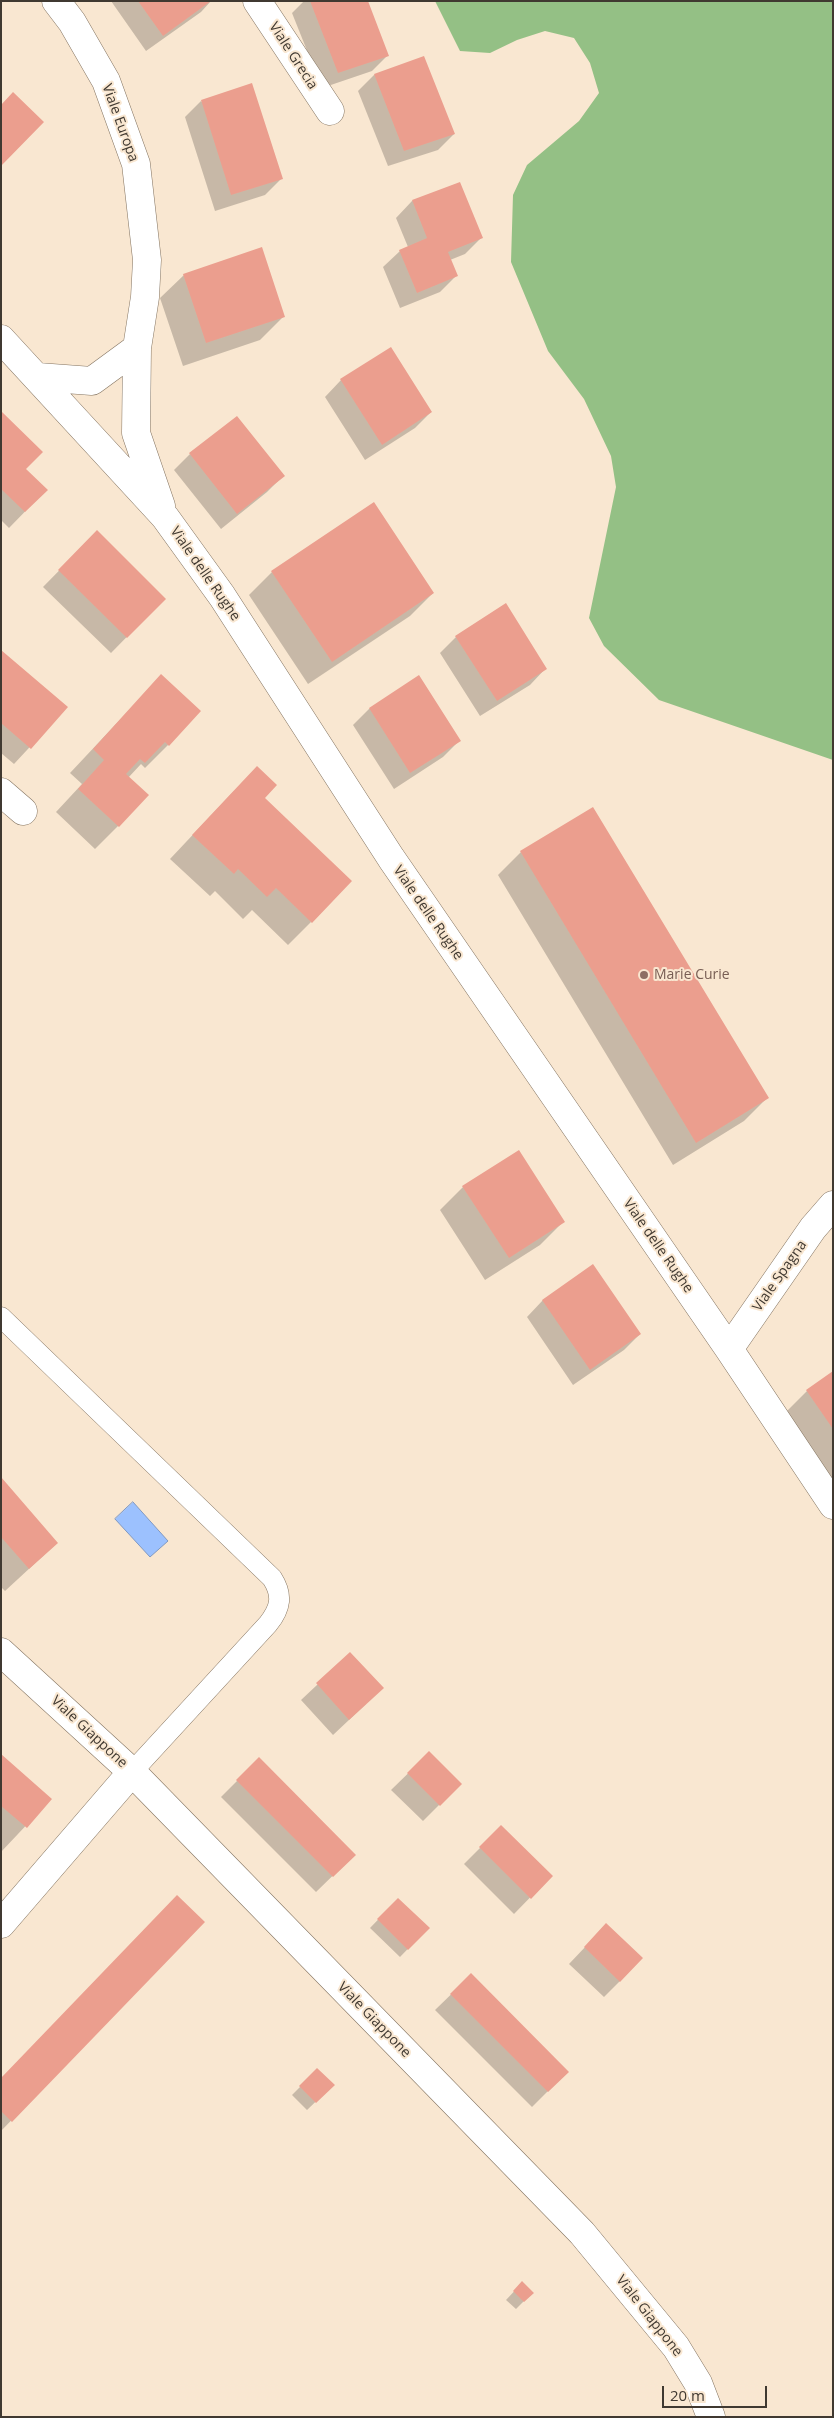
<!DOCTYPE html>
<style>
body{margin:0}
#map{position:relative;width:834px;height:2418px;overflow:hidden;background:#f9e7d1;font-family:"Open Sans",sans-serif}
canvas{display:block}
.frame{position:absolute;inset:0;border:2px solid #403931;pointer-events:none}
.scale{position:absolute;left:662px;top:2386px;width:105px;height:22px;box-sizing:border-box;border:2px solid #403931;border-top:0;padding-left:6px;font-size:15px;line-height:18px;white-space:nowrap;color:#403931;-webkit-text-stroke:4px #f9e7d1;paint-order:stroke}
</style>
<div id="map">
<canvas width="834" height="2418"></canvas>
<div class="frame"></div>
<div class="scale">20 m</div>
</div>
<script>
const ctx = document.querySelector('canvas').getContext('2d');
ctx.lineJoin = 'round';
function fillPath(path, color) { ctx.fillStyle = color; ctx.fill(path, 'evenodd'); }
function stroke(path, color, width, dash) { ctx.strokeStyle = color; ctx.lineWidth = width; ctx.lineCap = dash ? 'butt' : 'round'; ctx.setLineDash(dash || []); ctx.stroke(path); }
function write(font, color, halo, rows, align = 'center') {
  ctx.font = font + ' "Open Sans",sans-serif'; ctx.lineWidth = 4; ctx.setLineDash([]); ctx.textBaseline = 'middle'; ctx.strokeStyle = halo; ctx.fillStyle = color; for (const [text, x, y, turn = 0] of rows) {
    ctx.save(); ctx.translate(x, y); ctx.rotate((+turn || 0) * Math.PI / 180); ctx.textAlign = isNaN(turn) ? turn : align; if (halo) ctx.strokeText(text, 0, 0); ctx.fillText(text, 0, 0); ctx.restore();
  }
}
fillPath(new Path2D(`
 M435 1H833V760L659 700 604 646 589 618 616 487 611 456 584 399 548 351 511 262 513 195 527 165 579 121 599 93 590 63 574 38 545 31 517 40 490 53 460 51Z`), '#94c085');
const water = new Path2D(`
 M133 1502 168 1541 150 1557 115 1519Z`);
fillPath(water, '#9cc1fe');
stroke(water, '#8098c0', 1);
fillPath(new Path2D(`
 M111 1H211L201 12 146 51Z
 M304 1H366L388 55 372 71 322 88 292 13Z
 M424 58 454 134 438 150 388 166 358 91 374 75Z
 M201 101 281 179 265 195 215 211 185 117Z
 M459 183 481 238 465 254 450 260 456 276 440 292 400 308 383 267 400 251 408 247 396 218 412 201Z
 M184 275 284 316 260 340 183 366 160 298Z
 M341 380 431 412 415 428 365 460 325 397Z
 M1 413 25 470 46 490 9 528 1 520Z
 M190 454 283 476 267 492 221 529 174 470Z
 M97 532 164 599 111 653 43 587Z
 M272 572 433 593 410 616 308 684 249 595Z
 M456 637 546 668 530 685 480 716 440 653Z
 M1 651 66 708 14 764 1 753Z
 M161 676 168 745 145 768 141 764 128 778 118 826 95 849 56 812 82 784 70 773Z
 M419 677 459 741 443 757 394 789 353 725 369 709Z
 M234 791 263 798 311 922 288 945 252 910 243 919 215 891 210 896 170 859Z
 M521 852 767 1098 744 1121 673 1165 498 875Z
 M463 1187 563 1222 540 1245 485 1280 440 1210Z
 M543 1300 640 1334 624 1350 573 1385 527 1317Z
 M833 1373V1484L784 1414 807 1391Z
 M1 1479 57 1543 5 1591 1 1587Z
 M350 1654 366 1704 333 1735 301 1700Z
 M429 1753 460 1784 423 1821 391 1790Z
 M1 1755 51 1799 1 1852Z
 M259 1759 354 1855 316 1892 221 1797Z
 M501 1827 551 1876 514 1914 464 1864Z
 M398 1899 428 1928 400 1957 370 1928Z
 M203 1922 1 2131V2079Z
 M606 1925 620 1981 604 1997 569 1964Z
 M471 1975 567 2072 532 2107 435 2010Z
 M317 2070 333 2085 307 2110 292 2095Z
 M522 2283 532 2293 516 2309 506 2300Z`), '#0003');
fillPath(new Path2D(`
 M138 1H211L163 36Z
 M310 1H368L389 56 338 73Z
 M424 56 455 134 404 151 374 74Z
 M252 83 283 179 231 195 201 100Z
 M13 92 44 122 1 166V105Z
 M460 182 483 238 448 252 458 276 417 293 399 250 427 238 412 200Z
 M262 247 285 317 206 343 183 274Z
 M391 347 432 412 382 445 340 379Z
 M1 411 43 452 26 469 48 490 25 512 1 489Z
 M237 416 285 476 237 514 189 453Z
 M374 502 434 593 332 662 271 571Z
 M97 530 166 599 127 638 58 570Z
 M506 603 547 669 497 701 455 636Z
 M1 650 68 707 31 749 1 723Z
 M161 674 201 711 169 746 165 742 145 763 140 759 126 774 149 795 119 827 78 789 104 760 93 749Z
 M419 675 461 741 410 773 369 708Z
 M257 766 277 785 265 798 352 881 312 923 276 888 267 897 238 869 234 874 192 835Z
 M593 807 769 1098 696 1143 520 851Z
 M519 1150 565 1222 509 1258 462 1186Z
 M593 1264 641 1334 590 1370 542 1300Z
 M833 1371V1429L806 1390Z
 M1 1477 58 1543 29 1569 1 1537Z
 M350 1652 384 1688 349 1720 316 1683Z
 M429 1751 462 1784 440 1806 407 1773Z
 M1 1754 52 1799 27 1828 1 1806Z
 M259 1757 356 1855 333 1877 236 1780Z
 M501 1825 553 1876 531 1899 479 1847Z
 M177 1895 205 1922 12 2122 1 2111V2078Z
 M398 1898 430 1928 408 1950 377 1919Z
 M606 1923 643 1958 620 1982 584 1947Z
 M471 1973 569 2072 548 2092 450 1994Z
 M317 2068 335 2085 316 2103 299 2086Z
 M522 2281 534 2293 524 2302 513 2291Z`), '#eb9e8e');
const service = new Path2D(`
 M1 1317 272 1578C283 1595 281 1608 268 1624L132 1772`);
const minor = new Path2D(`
 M56 1 72 22 106 81 136 164 147 260 145 297 137 348
 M257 1 330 111
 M1 339 165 517 222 596 391 858 729 1349 833 1505
 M38 377 92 381 137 348 136 433 161 506
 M1 792 23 811
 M729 1349 813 1228 833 1205
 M1 1652 132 1772 582 2233 676 2347 698 2383 711 2417
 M1 1924 132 1772`);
stroke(service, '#847461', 21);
stroke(minor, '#847461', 29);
stroke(service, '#fff', 20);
stroke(minor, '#fff', 28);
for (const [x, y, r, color] of [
 [644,975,5,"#8d6e63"]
]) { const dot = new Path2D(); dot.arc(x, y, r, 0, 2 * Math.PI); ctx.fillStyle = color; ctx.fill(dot); stroke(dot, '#f9e7d1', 2); }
write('14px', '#403931', '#f9e7d1', [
 ["Viale Grecia",293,56,57],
 ["Viale Europa",120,123,70],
 ["Viale delle Rughe",205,574,55],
 ["Viale delle Rughe",428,913,55],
 ["Viale delle Rughe",658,1246,55],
 ["Viale Spagna",780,1276,-55],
 ["Viale Giappone",89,1732,43],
 ["Viale Giappone",374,2020,46],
 ["Viale Giappone",649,2316,52]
]);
write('14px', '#785e54', '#f9e7d1', [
 ["Marie Curie",654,975]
], 'left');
</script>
